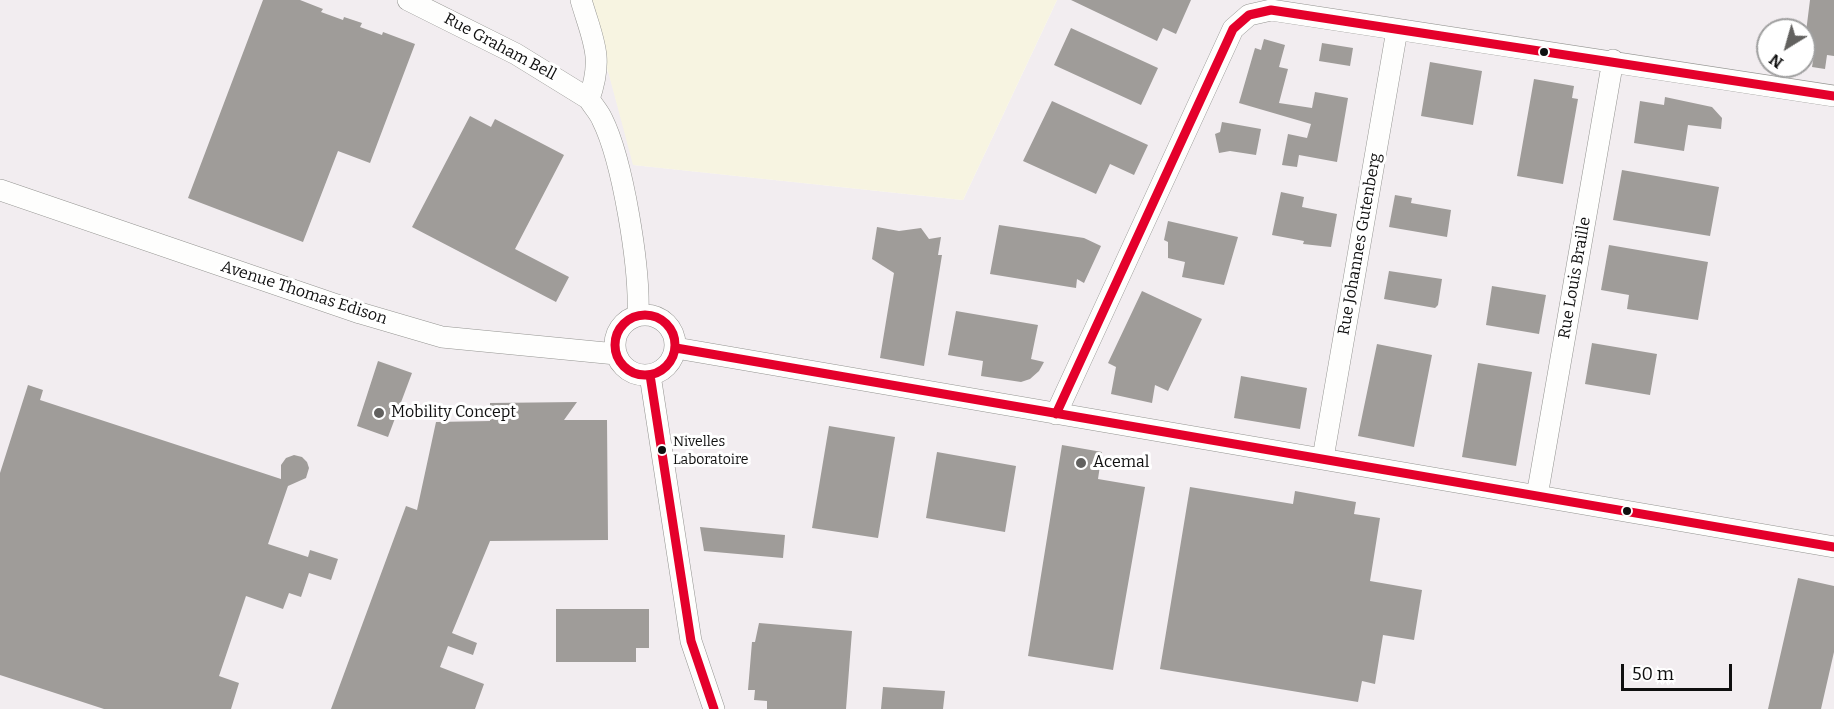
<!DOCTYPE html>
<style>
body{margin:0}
#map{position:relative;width:1834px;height:709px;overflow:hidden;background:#fbfaf4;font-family:Bitter,serif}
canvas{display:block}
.north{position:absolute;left:1756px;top:18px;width:60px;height:60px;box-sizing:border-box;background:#fff;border:2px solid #9f9f9f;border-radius:50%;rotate:217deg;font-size:16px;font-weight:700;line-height:24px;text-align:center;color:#0f0f0f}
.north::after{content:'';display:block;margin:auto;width:21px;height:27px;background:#62615f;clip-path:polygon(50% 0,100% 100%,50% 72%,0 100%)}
.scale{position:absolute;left:1621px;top:664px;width:111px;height:27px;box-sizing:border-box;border:3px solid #0f0f0f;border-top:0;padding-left:8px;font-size:18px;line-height:21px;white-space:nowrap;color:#0f0f0f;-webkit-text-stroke:4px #fff;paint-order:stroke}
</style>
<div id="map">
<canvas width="1834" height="709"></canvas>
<div class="north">N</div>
<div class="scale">50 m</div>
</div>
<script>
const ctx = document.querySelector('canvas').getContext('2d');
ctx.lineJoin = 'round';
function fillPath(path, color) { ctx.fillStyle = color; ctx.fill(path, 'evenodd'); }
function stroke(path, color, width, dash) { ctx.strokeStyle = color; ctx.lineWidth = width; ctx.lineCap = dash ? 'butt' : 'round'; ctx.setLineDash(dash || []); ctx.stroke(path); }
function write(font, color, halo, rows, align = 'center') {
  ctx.font = font + ' Bitter,serif'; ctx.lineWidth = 6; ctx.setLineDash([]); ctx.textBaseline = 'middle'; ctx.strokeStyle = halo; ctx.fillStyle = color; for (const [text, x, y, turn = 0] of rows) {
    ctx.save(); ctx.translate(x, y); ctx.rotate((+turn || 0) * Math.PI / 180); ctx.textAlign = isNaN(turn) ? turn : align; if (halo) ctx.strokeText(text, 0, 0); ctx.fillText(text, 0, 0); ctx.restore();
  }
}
fillPath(new Path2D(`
 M0 0H577L590 46 609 74 634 165 963 200 1057 0H1834V709H0ZM1768 30H1804V66H1768Z`), '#f2edf0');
fillPath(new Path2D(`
 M589 0H1057L963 200 633 165Z`), '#f7f4e1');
fillPath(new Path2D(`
 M263 0H300L323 9 321 12 343 20 344 17 362 23 360 27 382 35 383 32 415 44 370 163 338 151 303 242 188 198Z
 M1071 0H1191L1176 34 1163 28 1157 41Z
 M1810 0H1834V56L1827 55 1825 69 1812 67 1815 49 1804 48Z
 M1071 28 1158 68 1141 105 1054 65Z
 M1264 39 1285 45 1279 67 1288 69 1279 103 1312 108 1315 92 1348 98 1337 162 1299 155 1297 167 1282 165 1288 134 1307 138 1311 124 1239 103 1255 48 1261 50Z
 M1322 43 1353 48 1350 66 1319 61Z
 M1430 62 1482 71 1473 125 1421 116Z
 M1534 79 1574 86 1572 98 1578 99 1563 184 1517 176Z
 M1665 97 1712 107 1722 118 1721 129 1688 125 1684 151 1634 143 1640 101 1664 105Z
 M1052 101 1148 145 1134 175 1110 164 1096 194 1023 161Z
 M470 116 491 127 495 119 564 155 515 249 569 277 556 302 412 227Z
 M1222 122 1261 129 1256 155 1230 151 1219 153 1215 134 1220 132Z
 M1622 170 1719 187 1710 236 1613 220Z
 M1281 192 1304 197 1302 207 1337 214 1331 247 1303 244 1304 241 1272 235Z
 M1395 195 1412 198 1411 203 1451 210 1447 237 1389 227Z
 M1168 221 1238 237 1224 285 1182 277 1185 262 1168 258V242L1164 240Z
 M999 225 1084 238 1101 246 1084 283 1077 279 1076 288 990 274Z
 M877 227 899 231 921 228 929 239 941 237 938 255H942L924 366 880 358 894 273 872 259Z
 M1609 245 1708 262 1698 320 1627 309 1629 295 1601 290Z
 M1389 271 1442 279 1438 305 1435 308 1384 299Z
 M1492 286 1546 295 1539 334 1486 325Z
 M1142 291 1202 319 1168 391 1155 385 1152 403 1111 394 1116 367 1108 363Z
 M956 311 1038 325 1031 359 1044 362 1039 371 1030 379 1021 382 981 376 983 361 948 355Z
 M1592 343 1657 354 1650 395 1585 384Z
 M1377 344 1432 355 1414 447 1358 436Z
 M378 361 412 373 388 437 357 426Z
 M1478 363 1532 372 1516 466 1462 457Z
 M1241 376 1307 388 1300 429 1234 418Z
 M28 385 43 390 40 400 281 479V465L286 458 294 455 302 457 307 462 309 468 306 478 288 486 268 544 308 557 310 550 338 559 331 580 309 573 301 597 289 593 283 609 246 596 219 676 239 683 231 709H104L0 675V473Z
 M577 402 564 420H607L608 540 490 541 452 633 477 643 473 655 448 646 440 667 484 684 475 709H331L406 506 417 510 436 422 490 421V403Z
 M829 426 895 437 878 538 812 528Z
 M1062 445 1102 452 1098 479 1145 487 1113 670 1028 656Z
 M937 452 1016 466 1005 532 926 518Z
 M1190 487 1293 504 1295 491 1356 502 1354 514 1380 518 1370 581 1422 590 1414 640 1383 635 1375 684 1362 681 1358 702 1160 669Z
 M700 527 785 535 783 558 704 551Z
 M1798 578 1834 586V652L1821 709H1768Z
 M556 609H649V648H636V662H556Z
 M759 623 852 631 846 709H767V701L754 700 755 690H748L752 642H755Z
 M883 687 945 691 943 709H881Z`), '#9f9c99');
const minor = new Path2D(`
 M408 0 516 54 589 99
 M581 0C593 41 604 57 589 99 593 106 599 112 602 119 623 161 640 267 638 315
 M0 190 360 313 442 337 616 354
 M615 345a30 30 0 1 1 60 0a30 30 0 1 1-60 0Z
 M676 348 1834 547
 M650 375 691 641 714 709
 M1056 414 1233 29 1249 15 1271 10 1834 96
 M1323 458 1397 30
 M1537 496 1613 60`);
stroke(minor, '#959592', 22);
stroke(minor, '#fefefd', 21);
stroke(new Path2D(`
 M615 345a30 30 0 1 1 60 0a30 30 0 1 1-60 0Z
 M676 348 1834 547
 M650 375 691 641 714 709
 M1056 414 1233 29 1249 15 1271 10 1834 96`), '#e4002b', 9);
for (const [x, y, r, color] of [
 [1544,52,5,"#0f0f0f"],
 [379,413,6,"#62615f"],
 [662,450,5,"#0f0f0f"],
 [1081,463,6,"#62615f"],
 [1627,511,5,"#0f0f0f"]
]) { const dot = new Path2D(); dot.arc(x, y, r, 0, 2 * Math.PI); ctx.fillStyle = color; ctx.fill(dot); stroke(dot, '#fff', 2); }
write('14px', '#0f0f0f', '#fff', [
 ["Nivelles",673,442],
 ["Laboratoire",673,460]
], 'left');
write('16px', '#0f0f0f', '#fff', [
 ["Rue Graham Bell",500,47,28],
 ["Rue Johannes Gutenberg",1360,244,-80],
 ["Rue Louis Braille",1575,278,-80],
 ["Avenue Thomas Edison",304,293,18]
]);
write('16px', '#0f0f0f', '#fff', [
 ["Mobility Concept",391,413],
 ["Acemal",1093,463]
], 'left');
</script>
